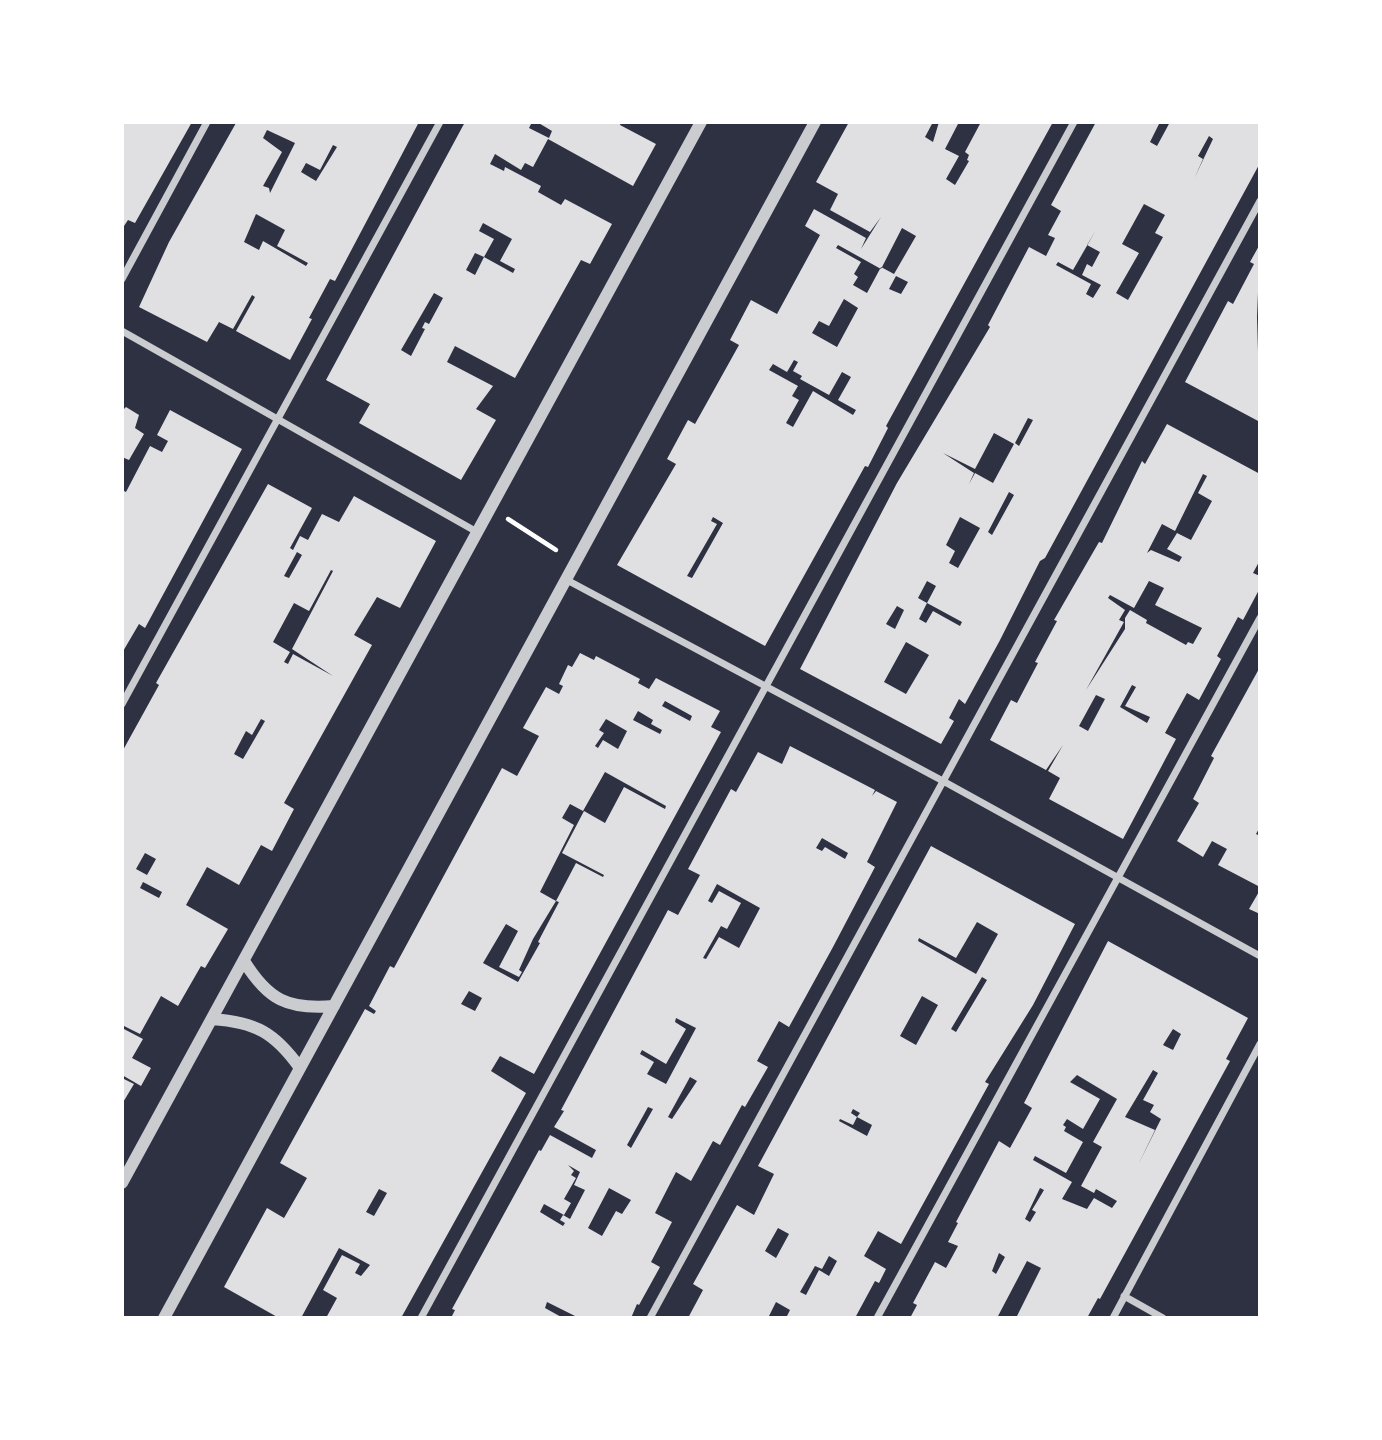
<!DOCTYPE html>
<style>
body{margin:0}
#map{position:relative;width:1382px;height:1440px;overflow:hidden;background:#2d3142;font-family:Roboto,sans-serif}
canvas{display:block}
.frame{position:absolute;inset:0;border:124px solid #fff;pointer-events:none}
</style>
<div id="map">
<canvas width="1382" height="1440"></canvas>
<div class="frame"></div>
</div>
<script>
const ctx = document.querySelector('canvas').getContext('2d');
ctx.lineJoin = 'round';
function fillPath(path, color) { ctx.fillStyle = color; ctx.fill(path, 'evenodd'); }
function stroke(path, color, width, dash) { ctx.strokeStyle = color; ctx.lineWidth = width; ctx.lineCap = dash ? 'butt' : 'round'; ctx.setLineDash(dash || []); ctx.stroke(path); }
fillPath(new Path2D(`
 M122 122H192L135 223 128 220 122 229Z
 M419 122 335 281 330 279 309 318 312 319 290 360 236 331 255 297 252 295 233 329 219 322 207 342 139 307 169 242 236 123ZM267 130 295 143 270 193 269 188 263 186 282 152 263 138ZM333 145 337 147 316 181 301 172 306 163 320 170ZM256 214 285 230 277 246 308 263 306 266 263 241 259 250 244 242Z
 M465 122H532L529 128 549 138 552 131 537 122H621L620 125 656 144 633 186 548 139 533 167 525 163 521 170 495 154 490 164 504 171 505 167 541 186 538 192 561 205 565 199 612 224 590 264 581 260 515 378 455 346 447 362 493 386 476 409 496 420 461 480 359 423 370 404 326 380ZM483 223 512 239 500 261 515 269 513 273 484 257 475 275 466 270 475 253 484 257 494 239 479 231ZM434 293 443 298 429 324 425 322 422 328 425 329 411 356 401 350Z
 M849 122H933L925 137 933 142 939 122H959L945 149 959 156 946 179 955 185 969 161 967 160 969 155 965 152 981 122H1053L886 426 888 428 868 467 865 466 765 646 617 565 676 464 667 459 688 420 695 424 739 345 730 340 751 300 777 314 820 235 805 226 814 209 866 238 861 249 881 217 870 232 830 210 838 194 816 182ZM902 228 916 236 894 274 881 267 867 293 853 285 858 277 854 274 861 262 836 248 838 245 881 269ZM896 276 908 282 901 294 889 289ZM844 299 858 308 837 347 812 333 819 321 829 326ZM794 360 798 362 793 371 802 376 800 379 829 395 842 372 851 377 838 400 856 410 853 415 813 391 793 427 786 423 799 400 792 396 798 386 769 370 773 364 787 372ZM713 517 723 523 692 578 687 576 717 524 711 521Z
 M1096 122H1160L1150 142 1157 146 1170 122H1260V163L1045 558 1040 561 999 642 965 704 959 699 949 718 954 721 941 744 800 669 897 483 990 327 988 325 1029 247 1046 256 1055 238 1048 235 1061 211 1051 205ZM1209 136 1213 139 1194 179 1203 159 1198 156ZM1144 204 1165 215 1155 233 1163 237 1128 300 1116 293 1139 253 1122 244ZM1096 230 1087 245 1100 252 1092 267 1087 264 1082 275 1101 285 1093 298 1086 294 1091 284 1056 265 1058 262 1073 270ZM1028 418 1033 420 1019 446 1015 443ZM994 433 1014 444 993 483 975 473 969 484 974 473 943 453 975 469ZM1009 492 1014 495 992 535 988 532ZM960 517 980 528 958 568 949 563 955 551 946 545ZM927 581 936 586 927 603 962 622 960 626 933 611 926 623 919 619 927 603 918 598ZM897 606 904 610 895 629 886 624ZM906 642 929 655 906 694 884 682Z
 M1260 244 1257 317 1260 422 1185 382 1228 301 1233 304 1254 264 1250 262Z
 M126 407 139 415 135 428 144 434 129 460 122 457V411Z
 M170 410 242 449 145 628 139 624 122 653V490L126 492 150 446 162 452 168 441 157 435Z
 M1167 424 1260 474V560L1253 573 1260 576V588L1243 620 1238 617 1217 656 1221 659 1199 700 1187 693 1165 733 1176 739 1123 839 1049 799 1060 778 1048 771 1063 745 1046 770 990 740 1011 700 1017 703 1038 663 1035 662 1057 621 1054 620 1099 542 1102 543 1142 461 1145 464ZM1203 474 1207 476 1198 493 1212 501 1191 540 1177 533 1169 546 1167 549 1182 557 1179 562 1151 550 1147 553 1162 524 1175 531ZM1149 581 1164 588 1155 605 1202 628 1193 644 1188 642 1186 645 1146 623 1147 620 1130 610 1125 618V629L1086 690 1124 622 1119 620 1125 610 1108 598 1110 595 1134 608ZM1132 685 1136 687 1125 706 1150 717 1147 723 1120 707ZM1096 695 1105 699 1088 731 1079 726Z
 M268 484 312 508 290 548 293 550 300 536 308 540 322 514 339 522 354 496 436 541 400 608 377 597 354 635 372 645 284 803 294 809 272 851 261 845 239 885 207 867 186 905 228 929 205 968 201 966 178 1006 161 996 140 1034 122 1025V752L159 685 156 683ZM297 552 302 555 289 578 284 576ZM331 570 333 571 292 649 333 676 293 654 288 664 284 662 290 652 273 642 294 603 309 611ZM261 719 265 721 243 759 234 754 246 731 252 735ZM145 853 156 859 147 875 136 869ZM143 882 162 892 159 898 140 888Z
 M580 653 594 660 596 656 640 679 638 683 649 689 656 678 720 711 711 727 721 732 534 1074 500 1056 491 1071 526 1093 401 1318H326L337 1298 323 1290 342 1255 360 1264 355 1273 361 1276 370 1265 339 1248 301 1318H279L224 1287 267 1208 284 1218 307 1178 280 1163 365 1009 374 1014 376 1011 369 1006 390 966 394 968 502 768 517 776 539 736 523 728 546 687 559 694 563 686 559 684 568 665 572 667ZM665 701 692 716 690 721 662 706ZM638 711 653 720 651 724 662 730 660 734 633 720ZM606 719 627 731 618 749 603 740 598 748 595 746 604 733 599 730ZM605 772 666 806 665 809 624 787 605 823 584 811 562 853 604 875 603 877 576 863 556 901 540 892 574 825 562 818 570 804 583 811ZM556 901 559 902 538 942 540 943 518 982 483 963 506 924 518 931 499 967 519 977 522 972 519 970 533 939ZM469 991 482 998 475 1011 461 1004ZM379 1189 387 1193 374 1216 366 1212Z
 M1260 667V827L1256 834 1260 836V887L1218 865 1227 849 1212 841 1203 857 1177 841 1199 803 1193 799 1214 758 1211 756Z
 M790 746 875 790 872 796 876 791 897 802 867 862 875 867 833 947 789 1027 779 1021 757 1061 768 1067 745 1107 742 1105 720 1145 713 1141 691 1181 676 1172 655 1213 672 1222 651 1262 660 1267 639 1305 637 1304 631 1318H579L547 1302 545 1308 563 1318H451L455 1310 452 1309 539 1150 541 1151 550 1135 592 1158 596 1150 554 1127 564 1111 561 1110 668 910 678 915 700 875 688 869 731 789 736 792 758 752 782 764ZM822 838 848 853 845 859 825 847 822 851 816 848ZM717 884 760 908 739 948 719 937 706 959 703 958 721 926 727 929 741 903 719 891 712 903 708 901ZM676 1018 696 1028 666 1084 647 1074 654 1062 640 1054 642 1050 666 1064 686 1029 675 1022ZM690 1077 697 1081 672 1119 668 1117ZM648 1107 653 1109 631 1148 627 1145ZM568 1165 580 1172 574 1185 585 1190 570 1219 563 1215 560 1220 565 1223 563 1226 540 1212 544 1204 564 1215 571 1203 564 1199 576 1178 571 1175 574 1171ZM609 1188 631 1200 622 1214 616 1211 602 1236 588 1228Z
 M931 846 1075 924 1033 1005 985 1082 989 1084 901 1244 878 1231 864 1256 886 1269 879 1283 875 1281 855 1318H786L790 1310 776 1302 768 1318H688L703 1290 693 1284 737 1205 754 1215 774 1174 758 1166ZM977 922 998 934 976 974 918 941 919 938 956 958ZM982 977 987 980 956 1032 951 1029ZM922 996 938 1005 916 1045 900 1036ZM853 1109 860 1113 857 1117 872 1125 867 1136 839 1121 840 1119 853 1125 857 1117 851 1113ZM778 1228 789 1234 776 1258 765 1251ZM829 1256 837 1261 829 1276 819 1270 806 1295 800 1292 815 1266 822 1269Z
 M1260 890V914L1249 909Z
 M1108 941 1248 1018 1226 1059 1230 1061 1100 1299 1098 1298 1087 1318H1016L1041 1268 1027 1261 997 1318H910L917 1305 913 1303 935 1262 946 1268 958 1246 948 1242 958 1223 956 1222 999 1141 1010 1148 1032 1108 1024 1103ZM1173 1029 1181 1034 1173 1050 1163 1045ZM1153 1070 1158 1073 1143 1100 1154 1105 1150 1112 1161 1119 1138 1165 1155 1130 1125 1117ZM1077 1075 1117 1099 1093 1142 1102 1147 1081 1186 1094 1193 1096 1189 1117 1201 1112 1208 1094 1198 1087 1209 1062 1199 1072 1182 1033 1160 1035 1156 1066 1173 1083 1142 1064 1131 1066 1127 1063 1125 1067 1119 1083 1129 1100 1099 1070 1082ZM1040 1188 1044 1190 1032 1210 1036 1212 1030 1222 1025 1219ZM999 1253 1005 1257 996 1274 992 1271Z
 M122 1028 143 1039 132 1058 151 1068 141 1086 122 1075Z
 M122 1078 134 1084 122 1104Z`), '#e0e0e3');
stroke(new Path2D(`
 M508 519 556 550`), '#fff', 4.5);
stroke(new Path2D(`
 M122 279 207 122
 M122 331 477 532
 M565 579 943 781 1260 956
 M122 704 440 122
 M1124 1296 1163 1318
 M421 1318 1074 122
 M650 1318 1260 201
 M877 1318 1260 618
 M1113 1318 1260 1044`), '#caccd0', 7);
stroke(new Path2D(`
 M244 961C268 1000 288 1010 334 1006
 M212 1019C256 1022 275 1033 300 1068
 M122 1183 701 122
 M164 1318 815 122`), '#caccd0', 12);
</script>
